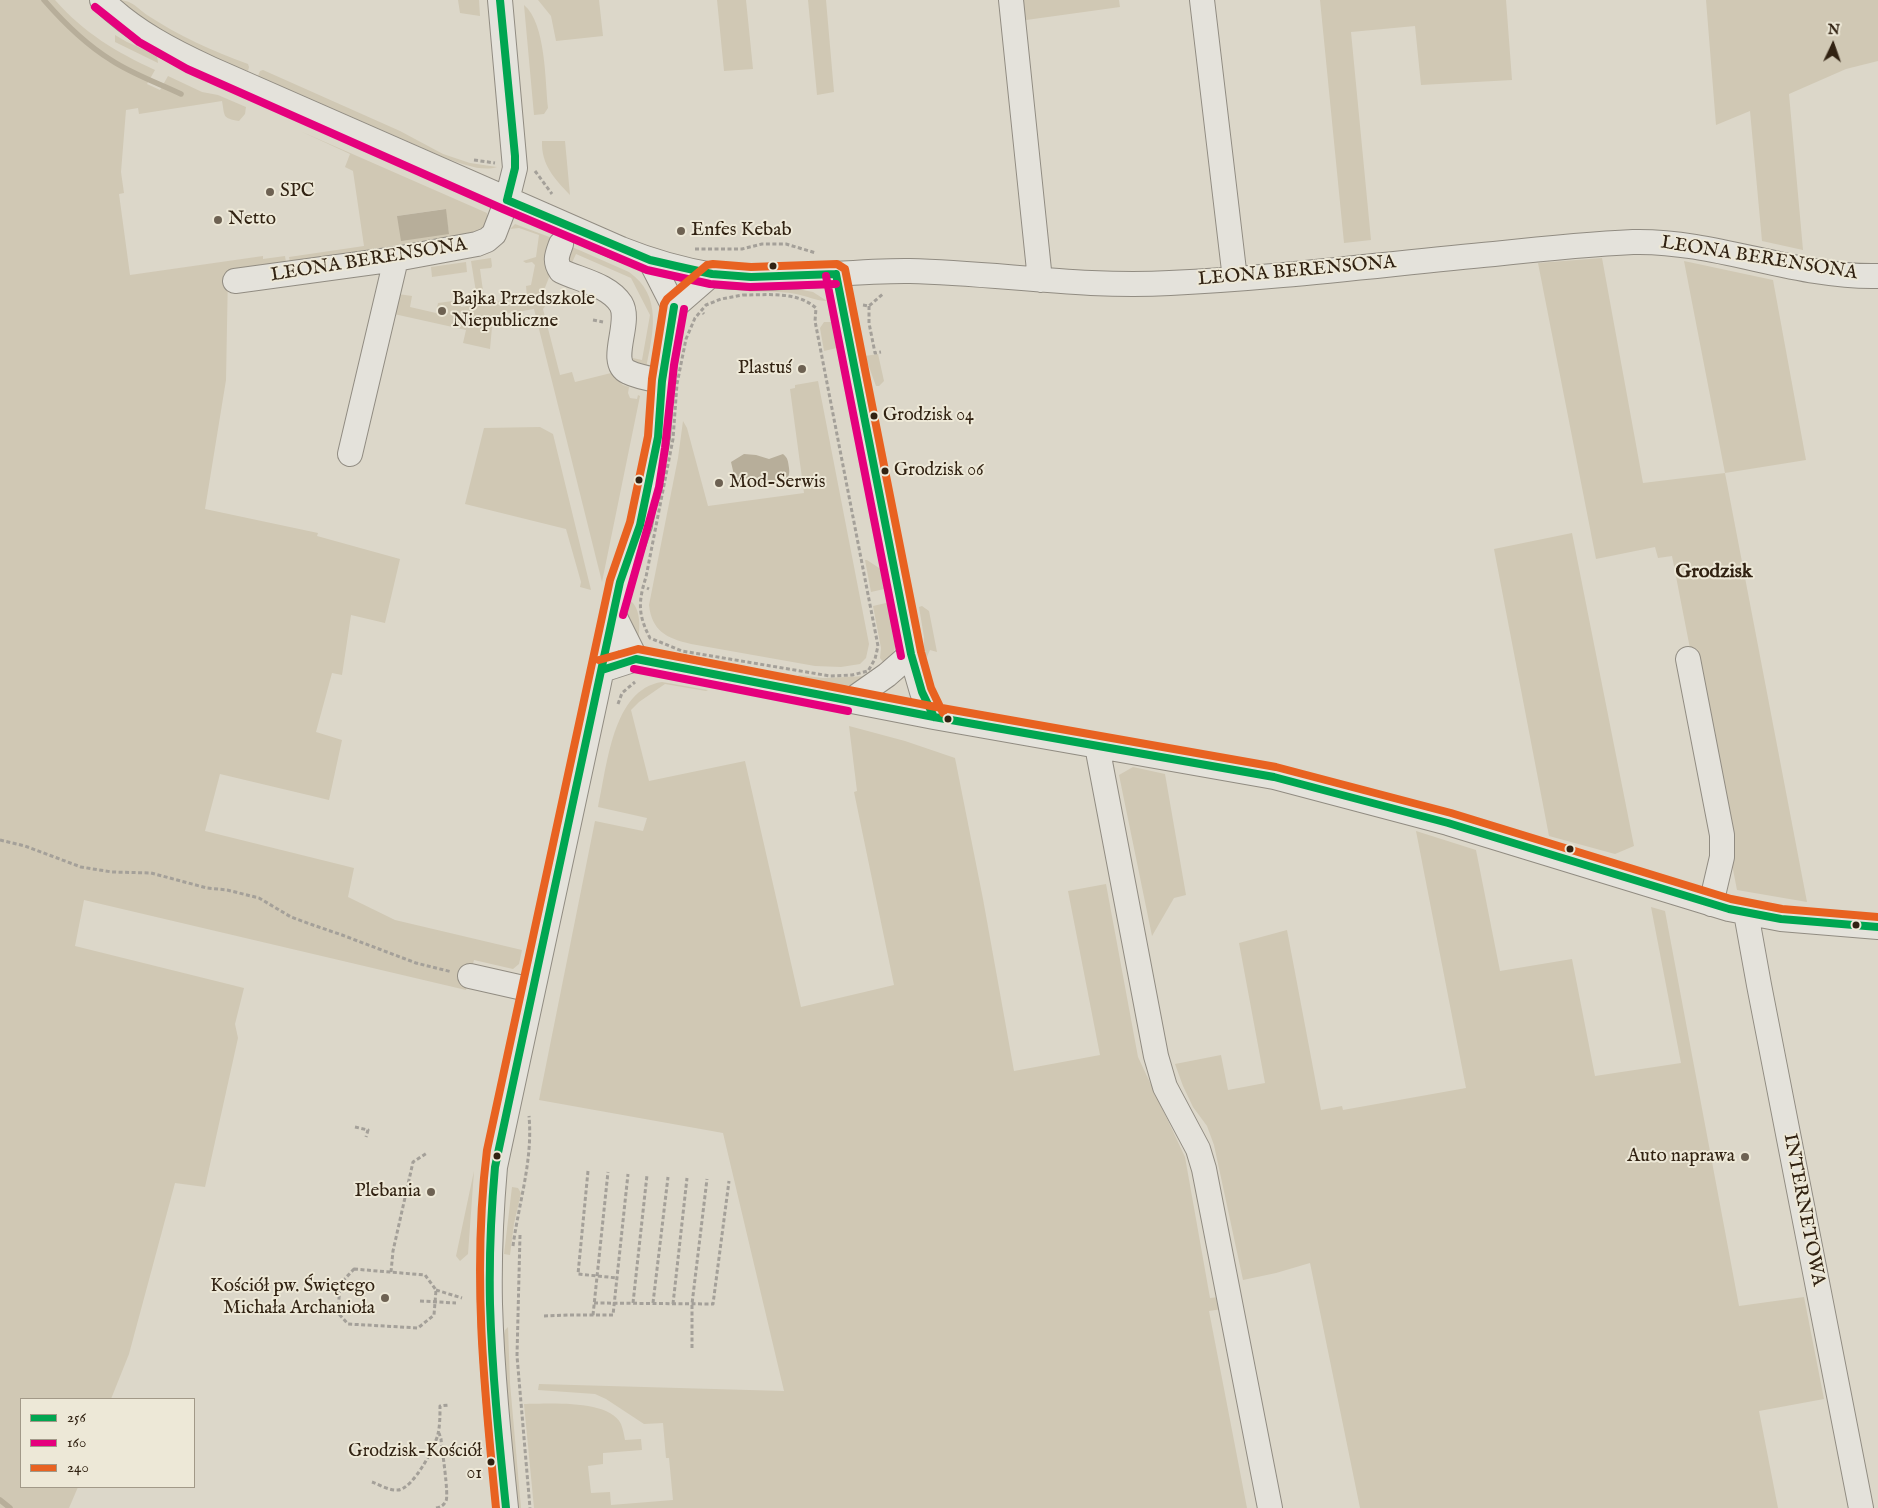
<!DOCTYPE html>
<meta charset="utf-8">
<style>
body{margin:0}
#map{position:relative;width:1878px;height:1508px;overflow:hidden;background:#dcd7c9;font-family:"IM FELL English",serif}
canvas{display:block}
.legend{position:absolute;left:20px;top:1398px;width:175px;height:90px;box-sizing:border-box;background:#ede8d7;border:1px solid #a29988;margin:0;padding:6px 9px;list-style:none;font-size:15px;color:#312212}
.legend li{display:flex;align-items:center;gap:10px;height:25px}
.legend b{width:25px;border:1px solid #a29988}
.north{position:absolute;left:1808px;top:20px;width:50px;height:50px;-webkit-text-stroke:4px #ede8d7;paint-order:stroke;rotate:3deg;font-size:14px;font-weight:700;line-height:20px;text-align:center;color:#312212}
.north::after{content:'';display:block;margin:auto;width:18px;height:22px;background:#312212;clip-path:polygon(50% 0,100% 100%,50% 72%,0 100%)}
</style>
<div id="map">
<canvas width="1878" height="1508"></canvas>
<ul class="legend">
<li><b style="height:6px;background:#00a651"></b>256</li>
<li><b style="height:6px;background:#e5007d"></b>160</li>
<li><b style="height:6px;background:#e86221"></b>240</li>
</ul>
<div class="north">N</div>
</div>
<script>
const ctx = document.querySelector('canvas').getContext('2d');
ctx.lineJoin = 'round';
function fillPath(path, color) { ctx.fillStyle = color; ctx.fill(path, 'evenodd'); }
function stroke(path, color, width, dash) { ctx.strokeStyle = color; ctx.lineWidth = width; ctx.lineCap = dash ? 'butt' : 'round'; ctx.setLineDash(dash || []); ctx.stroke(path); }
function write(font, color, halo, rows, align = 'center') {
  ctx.font = font + ' "IM FELL English",serif'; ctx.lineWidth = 4; ctx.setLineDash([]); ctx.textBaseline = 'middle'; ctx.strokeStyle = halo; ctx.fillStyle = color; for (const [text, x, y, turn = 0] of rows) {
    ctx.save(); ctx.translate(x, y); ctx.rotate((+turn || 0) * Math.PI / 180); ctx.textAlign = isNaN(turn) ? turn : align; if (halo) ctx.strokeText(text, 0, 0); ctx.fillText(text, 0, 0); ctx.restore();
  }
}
fillPath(new Path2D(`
 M0 0H55C84 33 116 52 155 70L147 84 160 90 168 76 202 92 218 95 246 107 245 114 239 121C222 118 225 117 222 101L139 114 138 108 126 110 121 172 124 193 119 194 130 275 263 256V259L285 256 286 262 228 272 226 380 205 509 318 533 317 536 400 559 385 623 351 615 342 675 332 673 316 732 342 740 329 800 220 774 205 831 354 868 348 897 395 920 522 950 519 964 513 969 474 960 466 990 84 900 75 946 244 988 235 1024 238 1038 205 1187 175 1183 129 1354 111 1399H21V1487H78L69 1508H0Z
 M117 0C132 0 136 7 147 15 179 36 212 51 248 64L249 67 248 71 214 59 155 29Z
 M458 0H479L480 16 460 13Z
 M538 0H599L603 36 556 41 551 16Z
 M717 0H746L753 69 724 71Z
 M808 0H826L834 92 817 95Z
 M1017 0H1119L1120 7 1019 21Z
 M1320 0H1506L1512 80 1421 85 1415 26 1351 32 1371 240 1344 243Z
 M1706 0H1878V61L1846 69 1789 94 1803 250 1762 241 1750 111 1716 125Z
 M524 5C546 23 545 81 548 108L544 114 534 115Z
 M115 35 127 42 157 55 158 63 115 42Z
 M263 70 400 131 443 154 470 163 497 167C482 172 463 164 448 159L258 76 260 71Z
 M300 131 487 213V221L481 232 290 262 289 257 364 246 353 171 345 167 350 154ZM445 209 449 234 397 216Z
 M542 141H565L570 195C555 179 541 165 542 141Z
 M515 224 552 238C545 252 543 262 550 275L542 295 554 293 556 303 546 305 543 309 560 375 572 372 575 382 611 373 623 385 629 387 628 393 630 398 637 399 638 395 640 396 602 582 534 309 493 316 490 349 463 343 466 330 394 314 398 294 412 296 410 307 436 313 438 303 460 300 461 307 506 300V295L509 294 510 299 527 297 526 286 531 285 535 265 532 262 526 263 523 261 536 257 539 235 519 228 510 229Z
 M570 246 629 272C663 296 653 333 646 368L635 367 628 357 642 360 650 315 631 278 576 254 570 267 565 258Z
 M491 258 492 266 491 268 480 269 484 298H477L471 261Z
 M1602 258 1643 483 1725 473 1684 261 1773 280 1806 460 1725 473 1807 902 1737 890 1672 556 1658 558 1655 547 1596 559 1538 263Z
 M466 262 467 272 432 277 431 267Z
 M787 287 813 292 827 301C816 301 807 296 796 294 780 291 764 292 748 292L754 289Z
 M824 322H836L841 347 824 351 820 328Z
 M878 354 884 381 879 386H876L865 356Z
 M818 381 869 644 866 658 860 664 841 667 815 666 691 644C666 638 652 631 649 605L678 458 683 421 687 428 708 506 804 493 790 389 795 388V385Z
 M540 427 553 434 591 590 580 587 581 582 566 529 465 504 484 428Z
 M1572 533 1634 846 1615 854 1549 836 1494 549Z
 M865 560H867L885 572 887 584 884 589 871 592Z
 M626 598C642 605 640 627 638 642L624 622Z
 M886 603 892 606C895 628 901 648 886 666L880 658 881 648 873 606Z
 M922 606 929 611 937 652 930 650 926 659H924V637L919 607Z
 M798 675 823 678 867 676C848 693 824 685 801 681Z
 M662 682 708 690 706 691 665 684 639 702 631 710 649 781 745 761 801 1007 894 985 854 792 857 791 849 726 905 741 955 758 983 899 1014 1071 1100 1055 1068 891 1106 884 1138 1057 1185 1157 1210 1298 1219 1297 1222 1309 1209 1311 1247 1508H534L524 1404C547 1404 609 1399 621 1424 623 1429 624 1435 625 1440L641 1439 642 1450 603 1453V1464L588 1466 591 1493 610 1492 611 1505 673 1500 669 1458H666L663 1423 644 1424 606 1399 595 1394 538 1390 539 1384 784 1391 723 1133 539 1100 595 821 643 831 647 818 598 807C607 768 612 689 662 682Z
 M1133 767 1165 774 1186 895 1174 898 1152 936 1119 775Z
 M1416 831 1476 850 1500 971 1572 959 1595 1076 1681 1063 1651 907 1665 911 1739 1306 1804 1297 1824 1399 1759 1411 1778 1508H1360L1310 1263 1276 1273 1243 1280 1214 1145 1207 1126 1193 1107 1183 1086 1175 1064 1221 1055 1228 1090 1265 1083 1239 943 1287 930 1321 1110 1342 1106 1343 1110 1466 1088Z
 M474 1171 468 1254 460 1261 456 1256Z
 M512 1187 518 1188 521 1193 514 1224 510 1255 504 1254Z
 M508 1327 510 1383 521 1508H516L503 1339 505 1330Z`), '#d0c8b4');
fillPath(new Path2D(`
 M446 209 449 234 401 241 397 216Z
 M744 454 756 455 769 459 783 454C788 458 788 461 789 468 792 486 772 484 759 485L756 478 735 479 731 462Z`), '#b7ae9a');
stroke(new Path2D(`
 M44 0C64 23 85 44 111 60 132 74 158 83 181 94
 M0 1500 10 1508`), '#b7ae9a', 5.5);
const minor = new Path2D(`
 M102 0C133 31 172 51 211 69L621 249C651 261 682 270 713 275 778 283 845 270 910 271 997 273 1083 288 1170 283 1278 278 1386 264 1494 254 1540 249 1587 244 1633 242 1716 240 1795 278 1878 276
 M1011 0 1040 280
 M1202 0 1235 279
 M561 244C557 255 554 261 561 271 580 280 609 285 621 304 632 323 607 362 628 372 638 377 651 379 662 381
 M650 260 674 307
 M836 274 911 654 922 692 934 717
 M235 281 396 259 477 244 487 240 494 234 507 200 515 168 500 0
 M674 307 712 274
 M350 454 396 259
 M613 613 636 659
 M1688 659 1722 835V857L1711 904
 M602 670 636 659 934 717 1274 777 1448 823 1729 909 1781 919 1878 927
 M850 701 887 675 911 654
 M1097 746 1156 1056 1165 1087 1198 1149 1204 1169 1270 1508
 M1746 913 1759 985 1861 1508
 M470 976 532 990
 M506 1508C499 1440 492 1372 490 1304 489 1258 491 1213 495 1167L596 697 620 582 640 525 648 485 658 437 662 381 674 307`);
stroke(minor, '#918c82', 26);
stroke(new Path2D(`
 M474 160 495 163
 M535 171 552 194
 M695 249H742L762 244H786L816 253
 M743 295C767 295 797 291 816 308L815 321 878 646 875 659 868 671 852 675 830 676 682 651 650 638C638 615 638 602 646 577L673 439 677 384 686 339 695 318 706 305 721 299Z
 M863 305 869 306 884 293
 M869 306V323L875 353 881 352
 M703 313 704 314
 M593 320 603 322
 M647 588 649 589
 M618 704 622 693 635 682
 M0 840 25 846 81 867 112 872 151 873 207 888 227 890 259 898 291 917 310 924 342 935 416 963 452 972
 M355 1127 368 1130 366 1137
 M588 1171 578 1274 617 1278
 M520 1235 517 1356 530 1508
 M513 1246C519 1202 533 1160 529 1116
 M354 1269 425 1275 436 1290 434 1315 418 1328 348 1324 338 1313 340 1284Z
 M391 1272 393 1251 413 1162 427 1153
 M436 1290 462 1298
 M420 1301 456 1303
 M594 1303 713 1304 729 1181
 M633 1303 647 1175
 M653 1303 668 1177
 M673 1304 687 1178
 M593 1315 608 1172
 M544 1316 569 1315H613L628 1174
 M692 1348V1304L707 1179
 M372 1482C380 1485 390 1491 398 1490 413 1489 435 1447 438 1434 440 1425 440 1415 440 1406L449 1405
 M436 1508C441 1507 444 1505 446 1501 449 1495 442 1450 441 1439L439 1433`), '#a4a099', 3, [4, 2.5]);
stroke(minor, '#e4e2db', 24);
stroke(new Path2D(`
 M500 0 515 156V168L507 200
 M507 200 650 260 676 266 712 274 751 277 836 274
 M836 274 911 654 922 692 934 717
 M602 670 636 659 934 717 1274 777 1448 823 1729 909 1781 919 1878 927
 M506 1508C499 1440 492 1372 490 1304 489 1258 491 1212 495 1167L620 582 640 525 658 437 662 381 674 307`), '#00a651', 8);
stroke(new Path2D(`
 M95 7 139 42 187 69 503 209 647 270 710 284 750 287 836 284
 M826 276 901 656
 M623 615 659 487 665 448 674 365 684 309
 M634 669 848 711`), '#e5007d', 8);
stroke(new Path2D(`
 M599 660 638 649 936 707 1276 767 1451 813 1731 899 1782 909 1878 917
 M496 1508C484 1388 472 1270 487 1150L610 580 630 522 648 436 652 379 664 304 667 299 707 265 713 264 751 267 837 264 845 269 921 652 931 688 943 713`), '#e86221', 8);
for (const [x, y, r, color] of [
 [270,192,5,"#6d6152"],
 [218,220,5,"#6d6152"],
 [681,231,5,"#6d6152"],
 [773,266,4.5,"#312212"],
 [442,311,5,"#6d6152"],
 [802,369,5,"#6d6152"],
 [874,416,4.5,"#312212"],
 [885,471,4.5,"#312212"],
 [639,480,4.5,"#312212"],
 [719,483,5,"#6d6152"],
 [948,719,4.5,"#312212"],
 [1570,849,4.5,"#312212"],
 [1856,925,4.5,"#312212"],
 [497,1156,4.5,"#312212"],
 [1745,1157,5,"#6d6152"],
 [431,1192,5,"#6d6152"],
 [385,1298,5,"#6d6152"],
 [491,1462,4.5,"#312212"]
]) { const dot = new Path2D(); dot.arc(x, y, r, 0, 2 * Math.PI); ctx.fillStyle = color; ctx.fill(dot); stroke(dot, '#ede8d7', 2); }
write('18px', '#312212', '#ede8d7', [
 ["Grodzisk 04",883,416],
 ["Grodzisk 06",894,471],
 ["Grodzisk-Kościół",482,1452,"right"],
 ["01",482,1474,"right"]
], 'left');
write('19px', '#312212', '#ede8d7', [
 ["SPC",280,192],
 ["Netto",228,220],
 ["Enfes Kebab",691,231],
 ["Bajka Przedszkole",452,300],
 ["Niepubliczne",452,322],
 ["Plastuś",792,369,"right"],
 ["Mod-Serwis",729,483],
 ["Auto naprawa",1735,1157,"right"],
 ["Plebania",421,1192,"right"],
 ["Kościół pw. Świętego",375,1287,"right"],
 ["Michała Archanioła",375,1309,"right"]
], 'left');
write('19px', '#312212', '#ede8d7', [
 ["LEONA BERENSONA",1759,259,9],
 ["LEONA BERENSONA",369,261,-9],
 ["LEONA BERENSONA",1297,272,-5],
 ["INTERNETOWA",1803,1210,79]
]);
write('bold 20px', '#312212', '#ede8d7', [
 ["Grodzisk",1714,573]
]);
</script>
